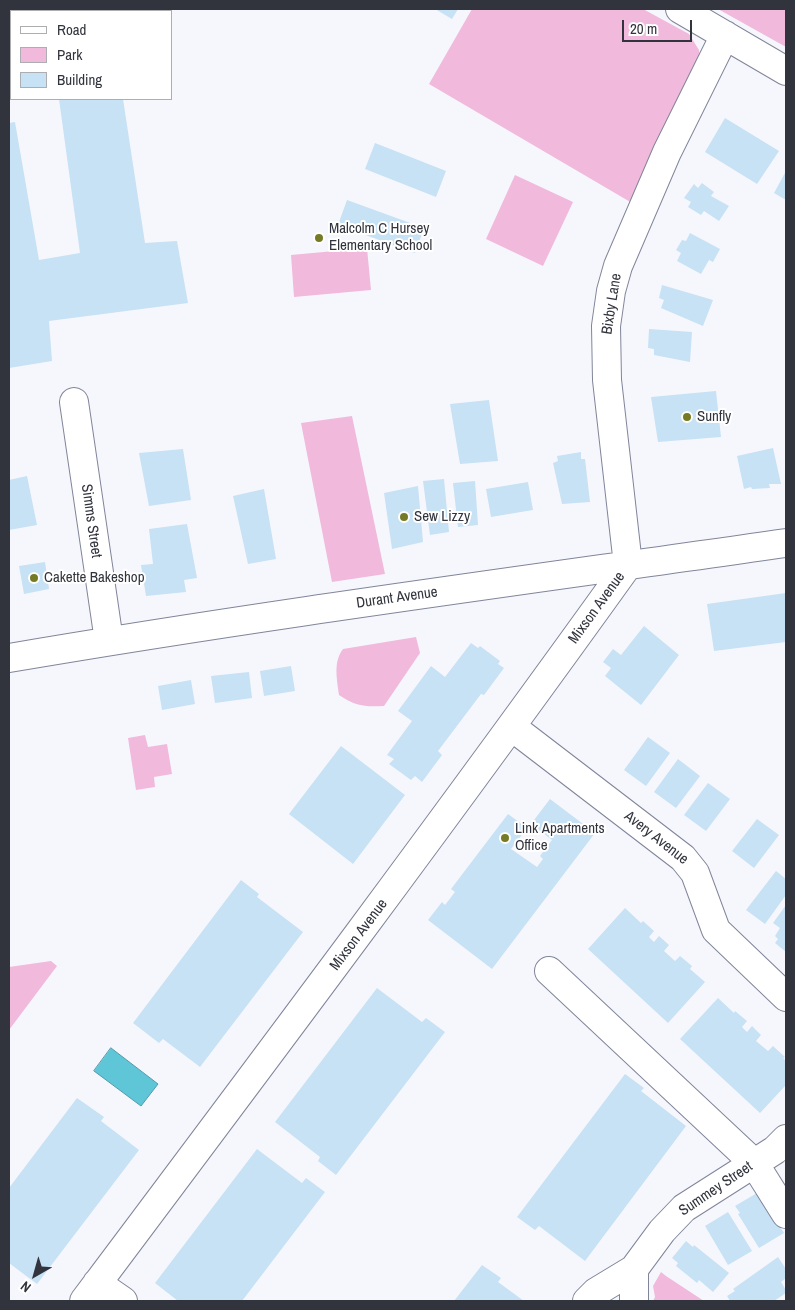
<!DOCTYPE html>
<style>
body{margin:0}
#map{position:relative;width:795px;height:1310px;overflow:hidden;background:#f6f7fc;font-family:"Archivo Narrow",sans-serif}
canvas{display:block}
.frame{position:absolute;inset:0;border:10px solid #32343d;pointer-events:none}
.legend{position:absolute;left:10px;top:10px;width:162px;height:90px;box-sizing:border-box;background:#fff;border:1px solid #adaeb1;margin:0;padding:6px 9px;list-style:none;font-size:15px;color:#32343d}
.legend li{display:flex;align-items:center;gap:10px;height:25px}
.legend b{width:25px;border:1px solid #adaeb1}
.north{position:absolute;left:10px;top:1250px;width:50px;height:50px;-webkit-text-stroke:4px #fff;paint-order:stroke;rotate:218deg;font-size:14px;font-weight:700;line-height:20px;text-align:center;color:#32343d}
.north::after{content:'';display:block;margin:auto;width:18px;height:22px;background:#32343d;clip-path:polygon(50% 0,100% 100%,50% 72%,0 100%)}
.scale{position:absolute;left:622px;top:20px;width:70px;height:22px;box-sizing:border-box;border:2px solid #32343d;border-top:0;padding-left:6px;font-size:15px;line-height:18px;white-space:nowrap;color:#32343d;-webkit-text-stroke:4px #fff;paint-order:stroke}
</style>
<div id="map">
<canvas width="795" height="1310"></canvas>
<div class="frame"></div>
<ul class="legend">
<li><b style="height:6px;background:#fff"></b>Road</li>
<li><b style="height:14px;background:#f1b9dc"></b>Park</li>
<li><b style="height:14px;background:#c7e1f5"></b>Building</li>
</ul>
<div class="north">N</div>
<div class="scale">20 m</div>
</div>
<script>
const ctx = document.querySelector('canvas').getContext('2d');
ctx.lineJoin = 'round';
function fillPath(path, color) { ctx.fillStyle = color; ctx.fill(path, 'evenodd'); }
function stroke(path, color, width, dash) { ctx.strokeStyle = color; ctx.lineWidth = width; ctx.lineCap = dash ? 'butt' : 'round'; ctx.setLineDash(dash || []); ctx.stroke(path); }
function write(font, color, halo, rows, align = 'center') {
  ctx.font = font + ' "Archivo Narrow",sans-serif'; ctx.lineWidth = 4; ctx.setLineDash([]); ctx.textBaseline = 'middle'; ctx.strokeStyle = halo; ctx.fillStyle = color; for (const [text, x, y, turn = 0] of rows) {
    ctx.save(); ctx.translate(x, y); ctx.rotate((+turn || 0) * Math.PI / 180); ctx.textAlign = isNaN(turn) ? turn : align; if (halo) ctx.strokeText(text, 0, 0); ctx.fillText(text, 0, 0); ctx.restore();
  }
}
fillPath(new Path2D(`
 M472 9H643L689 34 699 50 701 66 632 203 429 84Z
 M718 9H786V47Z
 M515 175 573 202 543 266 486 239Z
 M367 248 371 290 294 297 291 255Z
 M352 416 385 574 332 582 301 423Z
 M416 637 420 653 384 706C364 707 355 706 339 695 337 679 333 662 343 649Z
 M145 735 148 747 167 744 172 774 154 777 155 787 136 790 128 738Z
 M51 961 57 966 9 1030V967Z
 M661 1272 666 1276 704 1301H653L655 1297 653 1286Z`), '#f1b9dc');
const water = new Path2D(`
 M111 1048 158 1084 141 1106 94 1071Z`);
fillPath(water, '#5fc6d8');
stroke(water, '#529aaa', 1);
fillPath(new Path2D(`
 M46 9H110L111 11H47Z
 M435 9H458L452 19Z
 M59 99H123L145 243 177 241 188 303 49 321 52 361 9 368V123L15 122 39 260 80 253Z
 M725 118 779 151 757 184 705 152Z
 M375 143 446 171 436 197 365 169Z
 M786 171V200L774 193Z
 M702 183 714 192 711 196 729 206 719 221 704 211 701 215 688 207 691 202 684 198 694 184 698 188Z
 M347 200 424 228 415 253 338 225Z
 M690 233 720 249 713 262 709 260 701 274 677 261 681 253 676 250 682 240 686 241Z
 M662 285 713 300 703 326 661 308 664 300 659 298Z
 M649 329 692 332 690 362 654 355V349L648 348Z
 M716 391 721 437 658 442 651 397Z
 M489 400 498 461 460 464 450 404Z
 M773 448 781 484H769L770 488 752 489 751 487 744 489 737 456Z
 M183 449 191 500 149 506 139 453Z
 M581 452V459H585L590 502 562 504 553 463 558 461 557 456Z
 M27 476 37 525 9 530V480Z
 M444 479 449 532 430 535 423 481Z
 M475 481 478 525 458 527 453 483Z
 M528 482 533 510 491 517 486 489Z
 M418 486 423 542 392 549 384 493Z
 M264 489 276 559 248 564 233 496Z
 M187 524 197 578 184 580 186 592 146 596 141 565 153 564 149 529Z
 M45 562 49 589 24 594 19 566Z
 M786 593V642L714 651 707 604Z
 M644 626 679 655 641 705 605 676 611 668 603 662 613 649 621 655Z
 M471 643 478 648 480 646 500 661 498 664 504 668 484 695 481 694 438 751 442 755 422 782 415 776 411 780 389 764 394 759 387 755 412 721 398 711 431 666 445 677Z
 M291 666 295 691 264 696 260 671Z
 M249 672 252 698 215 703 211 676Z
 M191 680 195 704 162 710 158 686Z
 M648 737 670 753 646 786 624 770Z
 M341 746 405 795 353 864 289 814Z
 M678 759 700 776 676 808 654 792Z
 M708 783 730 799 706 831 684 815Z
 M550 799 595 833 492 969 428 920 442 902 445 905 455 892 451 889 508 814 527 828 511 849 537 867 543 859 540 856 552 840 531 824Z
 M757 819 779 835 754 868 732 851Z
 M776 871 786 879V895L765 924 746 910Z
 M241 880 259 894 257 897 303 932 200 1067 163 1039 159 1043 133 1023Z
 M786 905V952L775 943 778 939 775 936 780 928 773 923Z
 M625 908 641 923 643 921 654 931 649 937 654 942 659 936 669 945 664 951 675 961 680 956 692 966 690 969 705 982 668 1023 588 949Z
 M377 988 422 1022 426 1018 445 1032 336 1175 318 1161 320 1157 275 1122Z
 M718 998 734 1013 735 1011 747 1021 742 1027 747 1032 752 1026 761 1035 756 1041 768 1051 773 1046 785 1057 783 1058 786 1061V1085L760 1113 680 1039Z
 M625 1074 644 1088 641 1091 686 1126 585 1261 539 1226 535 1230 517 1217Z
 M77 1098 104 1117 101 1121 139 1150 37 1284 9 1263V1188Z
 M257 1149 302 1183 306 1178 325 1192 242 1301H178L155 1283Z
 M757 1193 784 1233 759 1248 738 1214 740 1213 735 1206Z
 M728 1212 752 1251 728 1265 705 1226Z
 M686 1241 693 1247 694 1245 729 1273 713 1292 699 1280 697 1283 676 1266 678 1263 672 1258Z
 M778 1257 786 1269V1278L781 1282 786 1290V1293L774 1301H730L727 1296 735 1291 733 1289Z
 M482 1265 501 1278 498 1282 524 1301H454Z`), '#c7e1f5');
const minor = new Path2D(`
 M680 9 786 71
 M74 402 109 641
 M9 658C267 614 527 580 786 543
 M512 727 683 858 695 873 716 930 786 997
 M549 971 754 1163 786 1214
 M97 1283 123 1301
 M84 1301C267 1057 450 813 628 565L607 380 606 326 611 291 618 266 667 152 725 35
 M587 1301 596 1292 634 1269 662 1231 684 1208 775 1150 786 1139
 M634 1301V1269`);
stroke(minor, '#80859a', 30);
stroke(minor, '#fff', 28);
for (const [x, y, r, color] of [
 [319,238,5,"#757b25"],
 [687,417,5,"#757b25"],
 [404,517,5,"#757b25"],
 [34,578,5,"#757b25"],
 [505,838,5,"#757b25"]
]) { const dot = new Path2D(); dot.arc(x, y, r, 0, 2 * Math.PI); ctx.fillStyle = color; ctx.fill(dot); stroke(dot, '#fff', 2); }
write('15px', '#32343d', '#fff', [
 ["Malcolm C Hursey",329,229],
 ["Elementary School",329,246],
 ["Sunfly",697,417],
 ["Sew Lizzy",414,517],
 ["Cakette Bakeshop",44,578],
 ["Link Apartments",515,829],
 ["Office",515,846]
], 'left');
write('15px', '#32343d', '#fff', [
 ["Bixby Lane",612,304,-81],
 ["Simms Street",91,521,82],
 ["Durant Avenue",397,598,-8],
 ["Mixson Avenue",597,608,-54],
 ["Avery Avenue",656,838,38],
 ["Mixson Avenue",359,935,-53],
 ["Summey Street",716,1189,-34]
]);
</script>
